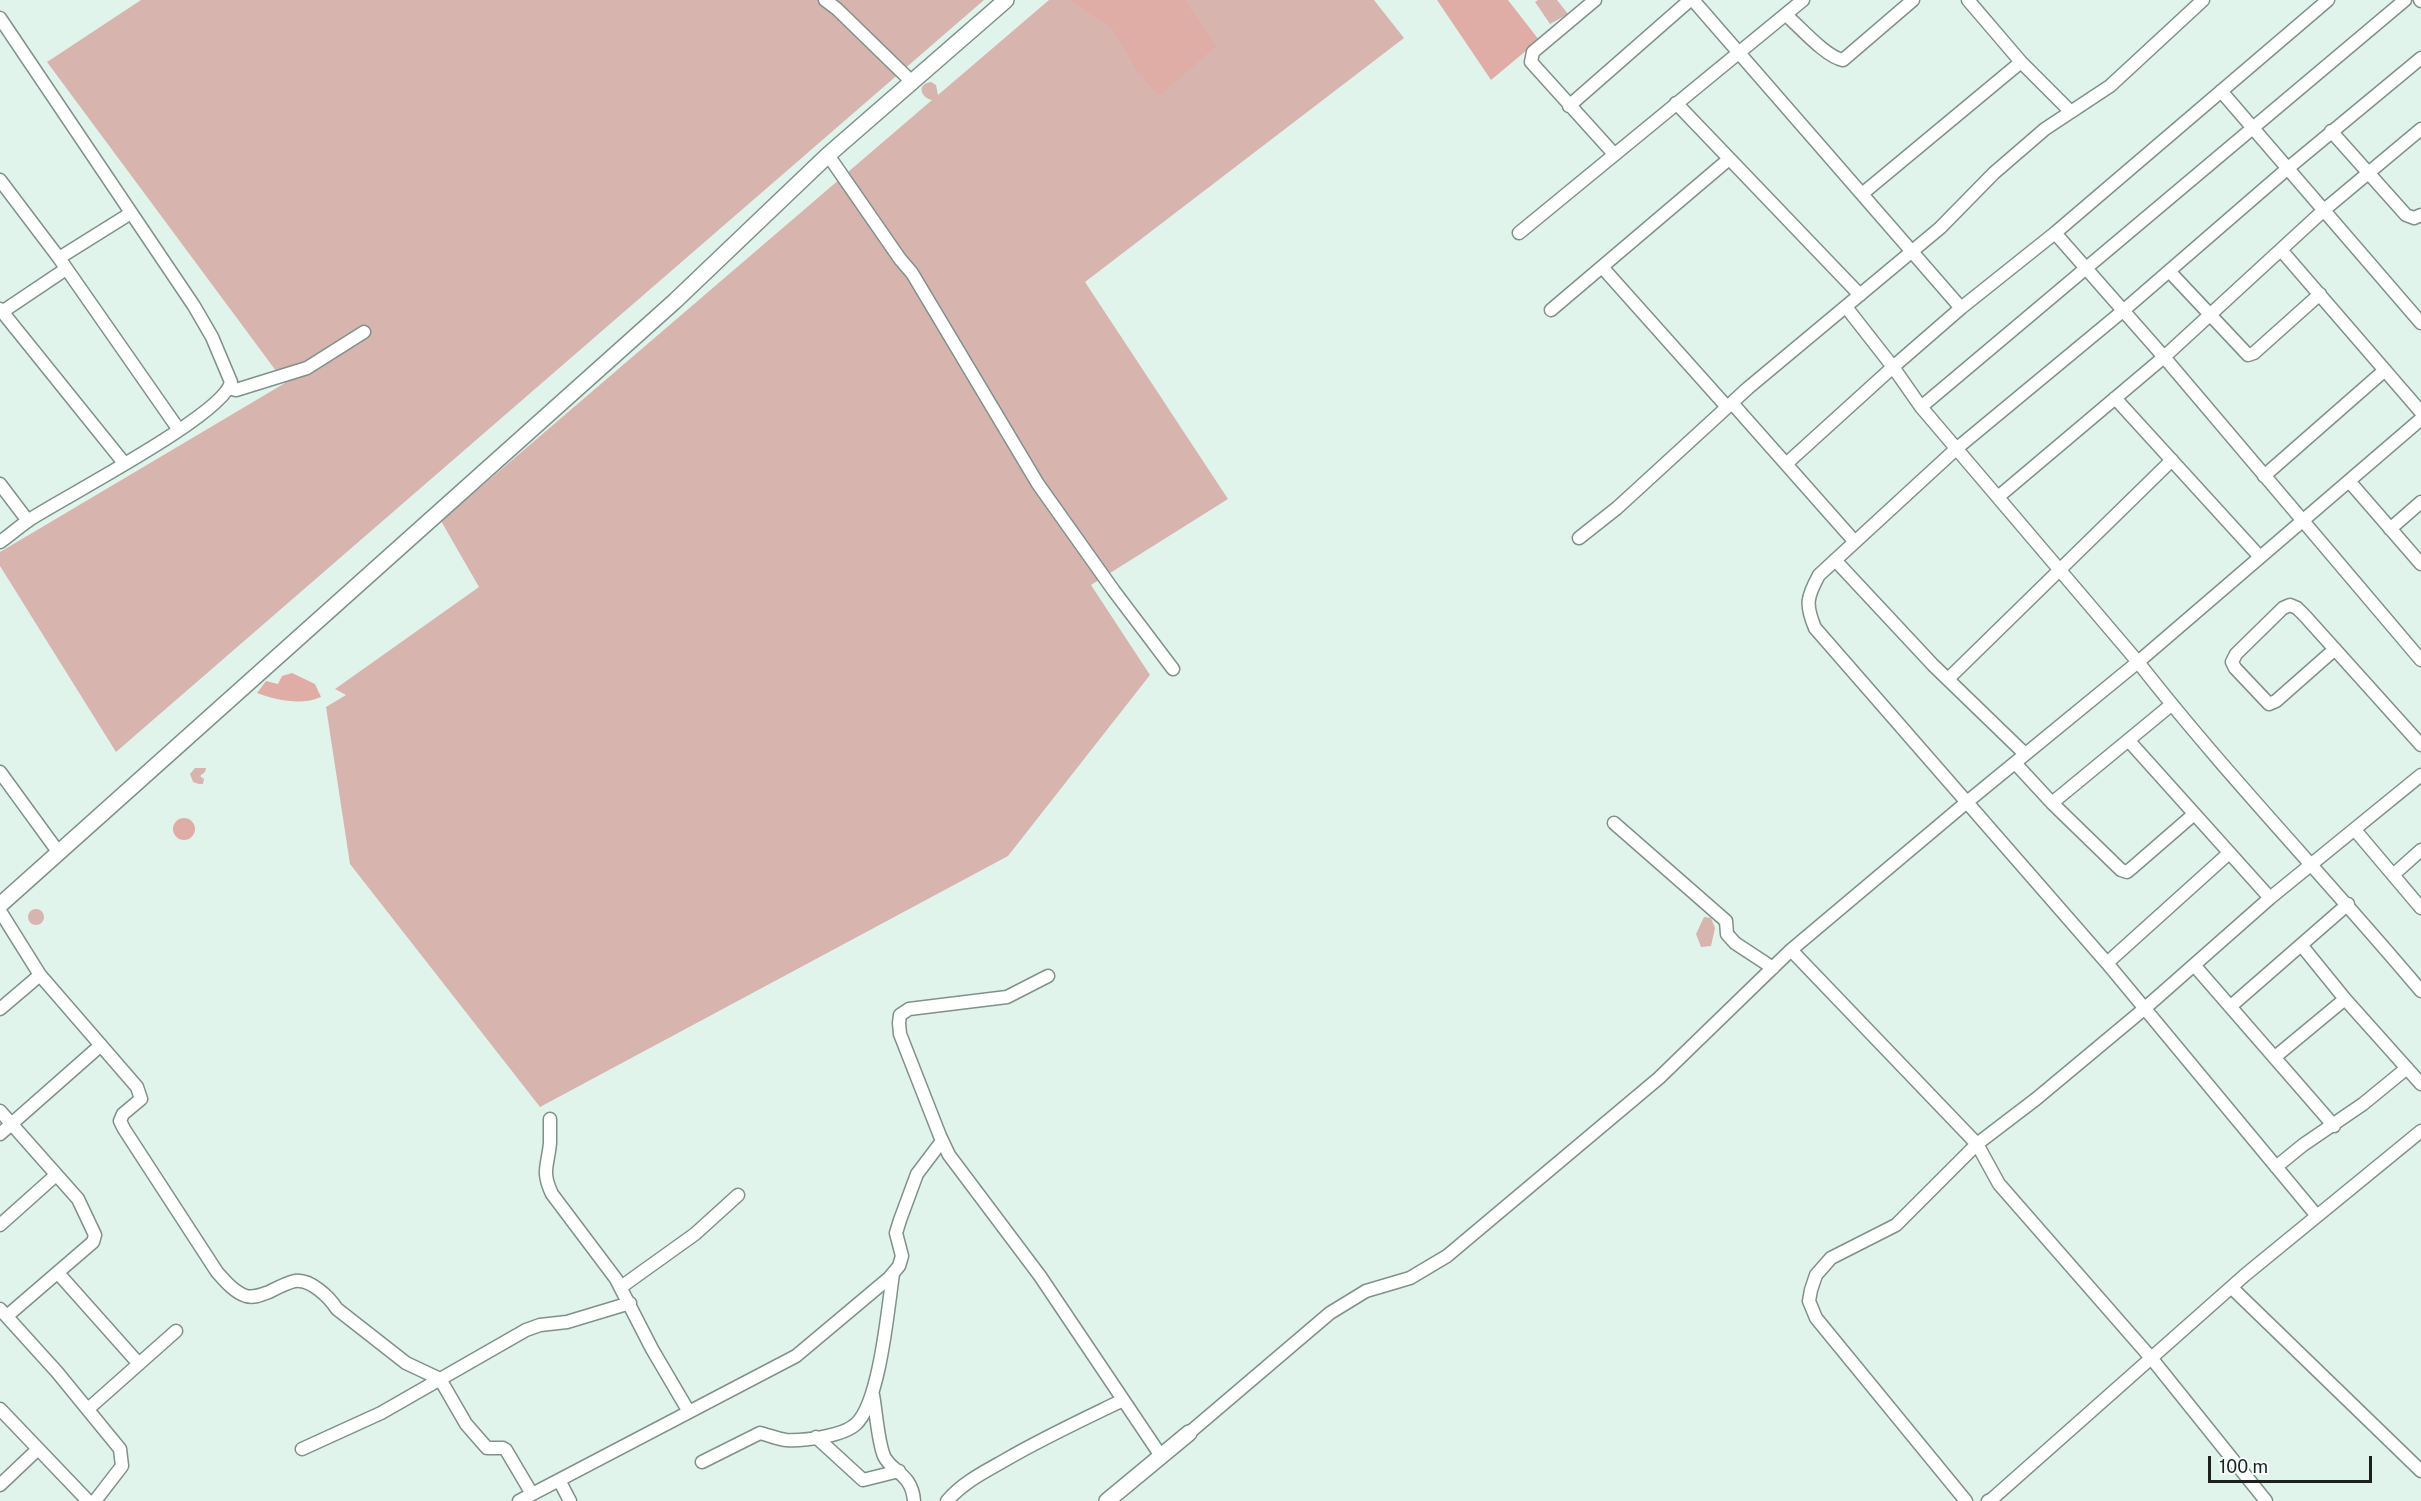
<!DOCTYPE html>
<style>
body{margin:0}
#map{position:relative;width:2421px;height:1501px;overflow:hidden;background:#e1f4ec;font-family:"Public Sans",sans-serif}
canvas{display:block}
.scale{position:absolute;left:2208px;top:1456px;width:164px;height:27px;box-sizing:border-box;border:3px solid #1a211e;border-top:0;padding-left:8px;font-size:18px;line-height:21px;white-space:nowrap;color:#1a211e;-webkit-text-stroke:4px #f6fefb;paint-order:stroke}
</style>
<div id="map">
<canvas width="2421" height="1501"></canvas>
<div class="scale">100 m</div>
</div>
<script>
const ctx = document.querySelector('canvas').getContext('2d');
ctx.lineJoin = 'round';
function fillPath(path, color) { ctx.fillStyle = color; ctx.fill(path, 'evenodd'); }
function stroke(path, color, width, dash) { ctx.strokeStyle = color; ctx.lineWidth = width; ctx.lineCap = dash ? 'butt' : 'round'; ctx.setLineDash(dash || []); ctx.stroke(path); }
fillPath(new Path2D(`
 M141 0H984L116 752 0 566V552L285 383 47 62Z
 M1049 0H1374L1404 38 1085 282 1228 499 1091 585 1150 675 1008 856 540 1107 350 864 326 707 346 695 335 689 479 587 441 521 932 100C921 98 916 84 931 82L936 85 938 95Z
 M1538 0H1557L1568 14 1550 24 1535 2Z
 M195 768H206L205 772 200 776 204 779 203 784H194H199L193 782 190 774Z
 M28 917a8 8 0 1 1 16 0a8 8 0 1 1-16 0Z
 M1704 917 1711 918 1715 928 1711 946 1701 947 1696 934Z`), '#d8b4af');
fillPath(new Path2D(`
 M1069 0H1185L1216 46 1159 96 1135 69 1124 47 1111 28Z
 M1437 0H1508L1539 40 1491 80Z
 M292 673 315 684 321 697C302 706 276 700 257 693L266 681 278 684 282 676Z
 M173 829a11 11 0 1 1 22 0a11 11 0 1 1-22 0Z`), '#dfada6');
const minor = new Path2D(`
 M825 0 837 9 912 82
 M1595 0 1533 52 1531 62 1614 154
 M1693 0 1961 308
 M1968 0 2021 62
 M2405 0 1921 407 2138 662C2227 776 2328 880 2421 991
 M2420 0 2421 1
 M1786 15C1800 27 1826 57 1843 60L1913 0
 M0 18 194 306 212 337 231 382C224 415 64 497 29 520 19 527 10 535 0 542
 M2221 91 2421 323
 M1676 103 1860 295
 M1569 106 1690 0
 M2331 131 2406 215 2414 218 2421 215
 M828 155 900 259 912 273 1038 484 1114 591 1173 669
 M0 180 59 258 179 430
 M1862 194 2021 62 2071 112
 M1519 233 1803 0
 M2055 233 2164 357 2421 660
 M2281 250 2421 412
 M59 258 131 213
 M1602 267 1727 407
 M2169 271 2248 355 2254 353 2320 294
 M0 309 124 463
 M1551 310 1729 159
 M2 312 66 269
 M229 388 236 390 307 368 364 332
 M2115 398 2260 557
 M1732 403 1855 542
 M1921 407 1893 367 1961 308 2055 233 2328 0
 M1786 464 1893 367 1846 307
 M2264 476 2385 370
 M2349 481 2421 564
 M0 484 28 521
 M1998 497 2164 357 2324 210 2421 129
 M2390 529 2421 502
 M1579 538 1617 508 1748 388 1940 228 1994 173 2045 129 2110 86 2203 0
 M1835 560 1933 665 2025 754
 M2335 649 2276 701 2269 704 2235 668 2232 662 2236 654 2283 608 2290 605 2297 608 2305 616 2421 745
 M1948 679 2172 460
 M2129 741 2270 898
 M2015 763 2052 803 2121 870 2127 872 2133 867 2193 815
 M0 772 59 853
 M2052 803 2171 705
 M1614 823 1726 921 1727 934 1735 943 1773 968
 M2355 830 2421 908
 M2393 875 2421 850
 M0 911 40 975 137 1087 141 1099 123 1114 120 1121 124 1129 217 1272C225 1281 234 1292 246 1296 254 1298 261 1295 269 1292 277 1288 286 1283 295 1281 311 1279 329 1297 337 1309L406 1363 440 1379 466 1424 487 1448H503L506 1450 532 1494
 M2302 946 2345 999 2421 1084
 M1791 950 1977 1144 1999 1184 2152 1359 2266 1501
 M2107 963 2228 854
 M2194 965 2334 1126
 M1048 976 1007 997 909 1009 900 1015 899 1023 900 1034 940 1136 949 1155 1040 1276 1161 1456
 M2231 1006 2348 904
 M0 1009 40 975
 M2275 1057 2345 999
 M0 1111 78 1199 95 1235 93 1242 7 1316
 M550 1119C550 1127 550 1135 550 1143 548 1166 541 1171 552 1194L616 1279 652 1349 689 1412
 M0 1134 101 1045
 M2276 1167 2303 1145 2363 1104 2407 1068
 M2317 1216 2107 963 1815 628C1805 604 1807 597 1819 575L1956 449 2124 310 2287 169 2421 58
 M0 1225 56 1175
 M58 1273 139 1364
 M621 1287 695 1234 738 1195
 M2232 1288 2421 1471
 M0 1309 57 1372 120 1449 122 1466 95 1501
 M873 1395C876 1411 878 1442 884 1456 891 1472 912 1473 914 1501
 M0 1409 88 1501
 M88 1409 176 1331
 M1189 1433 1330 1313 1366 1291 1410 1278 1447 1256 1659 1078 1791 950 1967 802 2138 662 2421 419
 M816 1437 863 1480 899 1471
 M302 1449 381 1413 526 1330 540 1325 567 1322 630 1303
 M702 1462 760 1433C768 1435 778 1439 786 1440 805 1441 843 1436 856 1424 880 1402 888 1307 893 1274
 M559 1480 570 1501
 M0 1485 38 1449
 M519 1501 796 1356 889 1278 899 1266 902 1256 896 1233 900 1220 917 1174 942 1141
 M947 1501C963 1482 986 1471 1007 1459 1045 1437 1084 1419 1123 1400
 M1966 1501 1816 1318 1809 1301 1811 1290 1816 1275 1831 1258 1896 1225 1977 1144 2036 1099 2144 1009 2270 898 2421 775
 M1988 1501 1992 1499 2245 1275 2421 1131`);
const tertiary = new Path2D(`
 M0 905 675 301 828 155 1006 0
 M1107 1501 1189 1433`);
stroke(minor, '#7f918a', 15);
stroke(tertiary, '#7f918a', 18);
stroke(minor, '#fff', 12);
stroke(tertiary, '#fff', 15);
</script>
